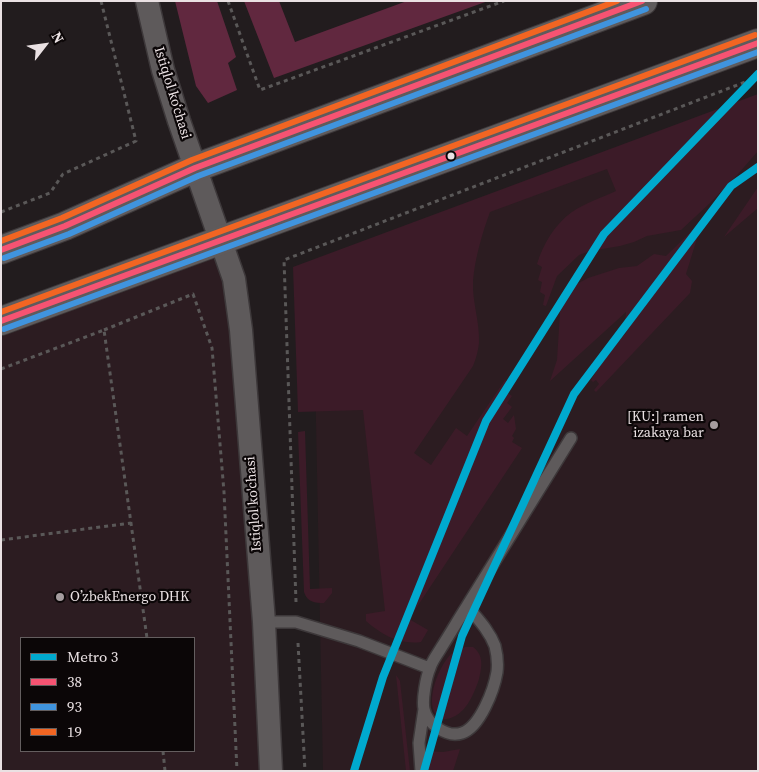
<!DOCTYPE html>
<meta charset="utf-8">
<style>
body{margin:0}
#map{position:relative;width:759px;height:772px;overflow:hidden;background:#221c1e;font-family:"Source Serif 4",serif}
canvas{display:block}
.frame{position:absolute;inset:0;border:2px solid #eae1e3;pointer-events:none}
.legend{position:absolute;left:20px;top:637px;width:175px;height:115px;box-sizing:border-box;background:#0b0607;border:1px solid #645e5f;margin:0;padding:6px 9px;list-style:none;font-size:15px;color:#eae1e3}
.legend li{display:flex;align-items:center;gap:10px;height:25px}
.legend b{width:25px;border:1px solid #645e5f}
.north{position:absolute;left:20px;top:20px;width:50px;height:50px;-webkit-text-stroke:4px #0b0607;paint-order:stroke;rotate:60deg;font-size:14px;font-weight:700;line-height:20px;text-align:center;color:#eae1e3}
.north::after{content:'';display:block;margin:auto;width:18px;height:22px;background:#eae1e3;clip-path:polygon(50% 0,100% 100%,50% 72%,0 100%)}
</style>
<div id="map">
<canvas width="759" height="772"></canvas>
<div class="frame"></div>
<ul class="legend">
<li><b style="height:6px;background:#00a9ce"></b>Metro 3</li>
<li><b style="height:6px;background:#f65372"></b>38</li>
<li><b style="height:6px;background:#4094de"></b>93</li>
<li><b style="height:6px;background:#f26522"></b>19</li>
</ul>
<div class="north">N</div>
</div>
<script>
const ctx = document.querySelector('canvas').getContext('2d');
ctx.lineJoin = 'round';
function fillPath(path, color) { ctx.fillStyle = color; ctx.fill(path, 'evenodd'); }
function stroke(path, color, width, dash) { ctx.strokeStyle = color; ctx.lineWidth = width; ctx.lineCap = dash ? 'butt' : 'round'; ctx.setLineDash(dash || []); ctx.stroke(path); }
function write(font, color, halo, rows, align = 'center') {
  ctx.font = font + ' "Source Serif 4",serif'; ctx.lineWidth = 4.5; ctx.setLineDash([]); ctx.textBaseline = 'middle'; ctx.strokeStyle = halo; ctx.fillStyle = color; for (const [text, x, y, turn = 0] of rows) {
    ctx.save(); ctx.translate(x, y); ctx.rotate((+turn || 0) * Math.PI / 180); ctx.textAlign = isNaN(turn) ? turn : align; if (halo) ctx.strokeText(text, 0, 0); ctx.fillText(text, 0, 0); ctx.restore();
  }
}
fillPath(new Path2D(`
 M758 106V771H323L313 273Z
 M220 240 234 279 271 771H1V321ZM21 638H194V751H21Z`), '#2c1c21');
fillPath(new Path2D(`
 M758 94V151L738 174 710 203 681 230 647 236 634 242 620 246 590 251 579 255 557 276 546 306 543 305 545 295 540 292 542 282 538 280 542 267 537 264C543 244 555 224 572 212 585 203 601 198 616 191L607 169 490 212C482 234 475 258 473 281 472 302 480 322 479 343 478 351 476 359 473 366L414 453 431 465 456 428 467 436 505 380 511 384 506 392 512 396 507 403 512 407 503 419 508 423 514 415 516 429 512 436 514 438 512 442 522 448 409 619 428 630 421 642C400 645 382 635 366 621V614L385 611 363 410 298 412 293 267Z
 M758 187V208L724 237Z
 M702 221 705 225 699 232 686 274 692 281 690 293 596 392 594 390 599 384 596 380 593 382 591 380 608 352 626 333 629 326 625 323 626 312 550 381 557 360 560 312 564 301 568 293 575 285 588 278 619 268 637 266 654 254 666 256Z
 M305 431 310 589 332 588V593L324 603C315 603 307 602 304 592L298 432Z
 M465 647H473C484 655 482 667 479 679 474 694 465 717 446 719 442 720 439 718 436 715 425 700 439 666 451 654 455 651 460 649 465 647Z
 M396 675 400 681 410 771H406Z
 M460 749 453 771H428L426 751 443 752Z`), '#3c1b28');
fillPath(new Path2D(`
 M175 1H217L236 57 228 63 237 90 208 103 196 86Z
 M244 1H279L295 42 407 1H488L274 78Z`), '#61283f');
const lane = new Path2D(`
 M467 606C477 618 489 630 495 646 497 654 498 664 497 672 494 690 480 727 462 733 447 738 427 724 424 709 422 700 426 677 430 668 432 661 437 655 441 648 450 634 458 620 467 606Z
 M467 606 571 438
 M264 622H296L359 641 429 668
 M421 771 419 743 424 709`);
const street = new Path2D(`
 M147 1 163 70 179 121 234 279 241 330 264 622 271 771`);
const primary = new Path2D(`
 M1 250 65 226 195 168 643 1
 M1 321 758 43`);
stroke(lane, '#3d383a', 14);
stroke(street, '#3d383a', 25);
stroke(primary, '#3d383a', 30);
stroke(new Path2D(`
 M228 1 260 90 504 1
 M1 212 50 193 63 174 136 141 101 1
 M104 330 193 294 212 348 224 492 237 771
 M1 369 104 330 147 638
 M1 540 131 523
 M296 602 284 260 758 77
 M298 643 305 771
 M163 751 165 771`), '#5a5858', 3, [4, 4]);
stroke(lane, '#5e5a5b', 11);
stroke(street, '#5e5a5b', 22);
stroke(primary, '#5f5b5c', 28);
stroke(new Path2D(`
 M1 250 65 226 195 168 642 1
 M1 321 758 43`), '#f65372', 6);
stroke(new Path2D(`
 M4 258 69 234 198 176 646 9
 M4 329 758 52`), '#4094de', 6);
stroke(new Path2D(`
 M1 241 62 218 192 160 617 1
 M1 312 755 35`), '#f26522', 6);
stroke(new Path2D(`
 M354 771 383 677 486 421 604 234 758 74
 M424 771 462 636 574 394 731 186 758 167`), '#00a9ce', 8);
for (const [x, y, r, color] of [
 [451,156,4.5,"#eae1e3"],
 [714,425,5,"#a49c9e"],
 [60,597,5,"#a49c9e"]
]) { const dot = new Path2D(); dot.arc(x, y, r, 0, 2 * Math.PI); ctx.fillStyle = color; ctx.fill(dot); stroke(dot, '#0b0607', 2); }
write('14px', '#eae1e3', '#0b0607', [
 ["Istiqlol ko‘chasi",172,93,73],
 ["Istiqlol ko'chasi",254,504,-94]
]);
write('14px', '#eae1e3', '#0b0607', [
 ["[KU:] ramen",704,417],
 ["izakaya bar",704,433],
 ["O’zbekEnergo DHK",70,597,"left"]
], 'right');
</script>
